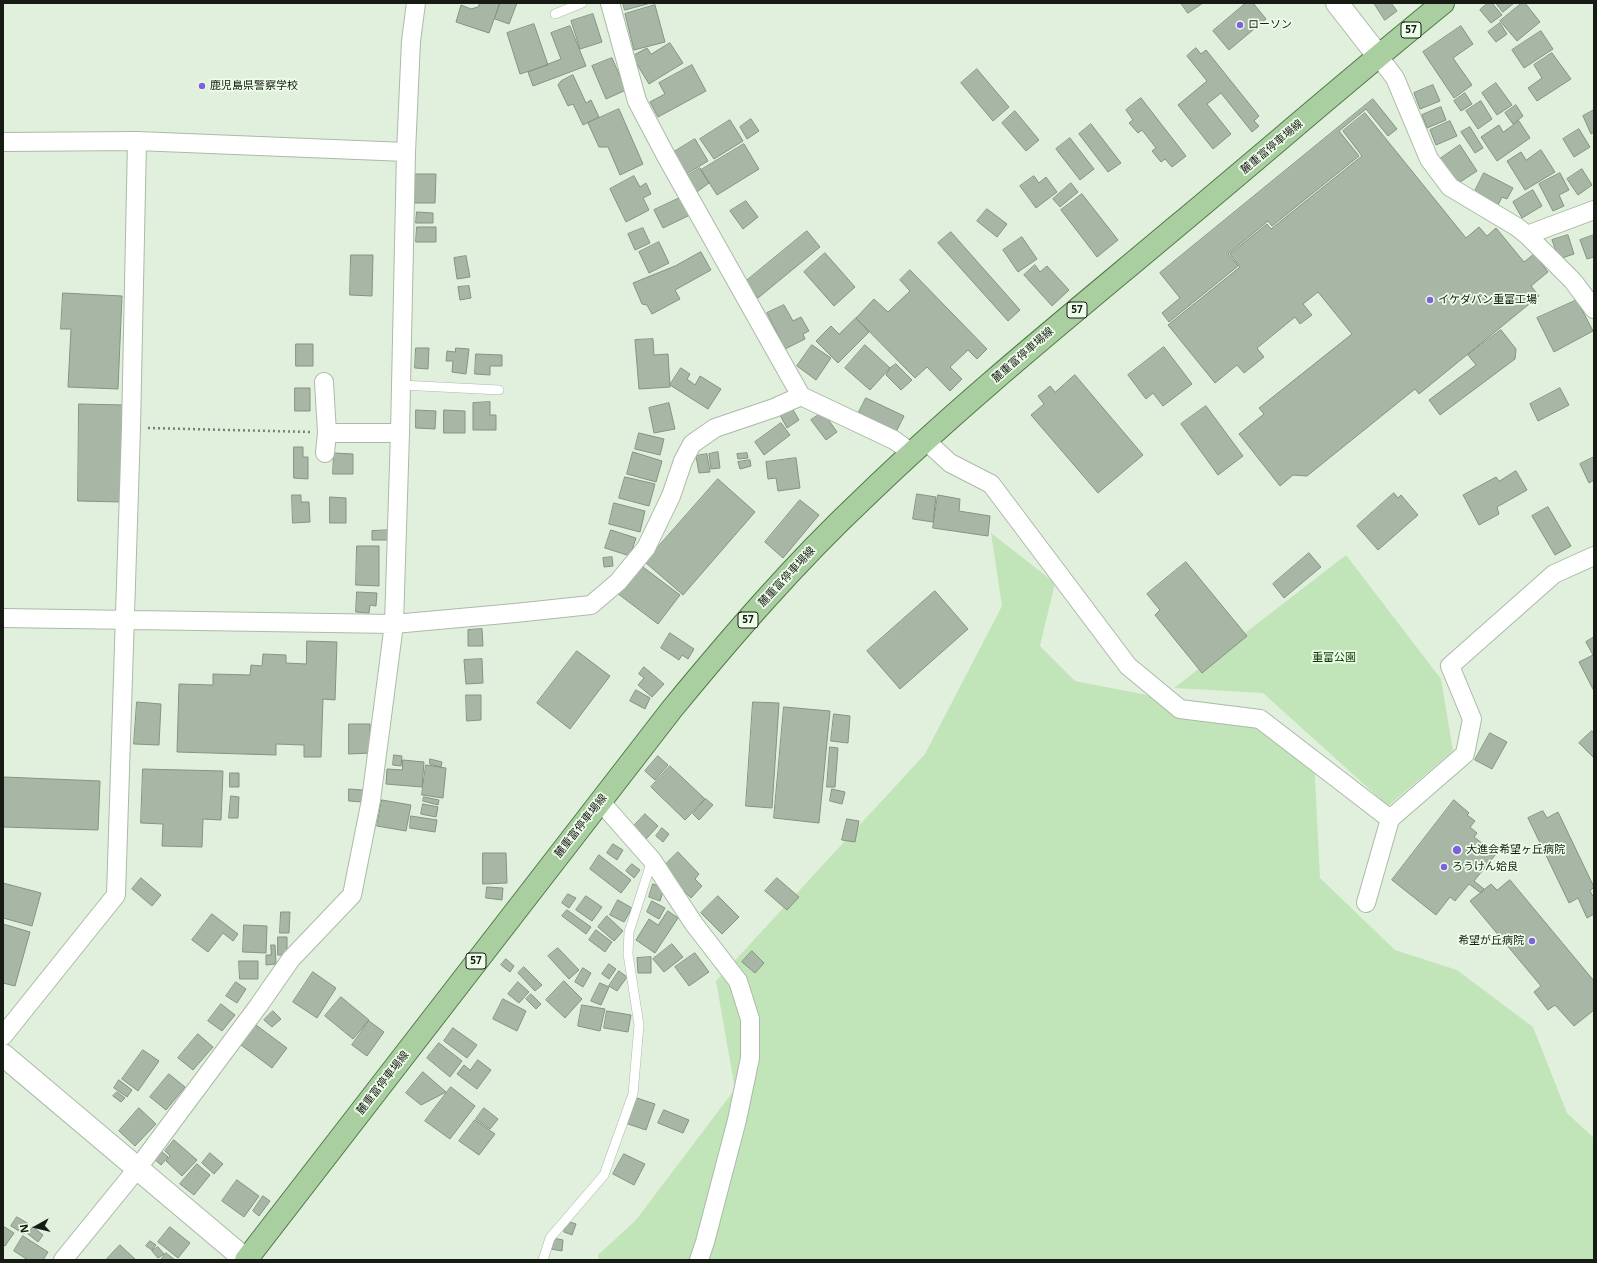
<!DOCTYPE html>
<meta charset="utf-8">
<style>
body{margin:0}
#map{position:relative;width:1597px;height:1263px;overflow:hidden;background:#e1f0dd;font-family:"Open Sans",sans-serif}
canvas{display:block}
.frame{position:absolute;inset:0;border:4px solid #161b14;pointer-events:none}
.north{position:absolute;left:16px;top:1207px;width:40px;height:40px;-webkit-text-stroke:3px #eefdea;paint-order:stroke;rotate:262deg;font-size:11px;font-weight:700;line-height:16px;text-align:center;color:#161b14}
.north::after{content:'';display:block;margin:auto;width:14px;height:18px;background:#161b14;clip-path:polygon(50% 0,100% 100%,50% 72%,0 100%)}
</style>
<div id="map">
<canvas width="1597" height="1263"></canvas>
<div class="frame"></div>
<div class="north">N</div>
</div>
<script>
const ctx = document.querySelector('canvas').getContext('2d');
ctx.lineJoin = 'round';
function fillPath(path, color) { ctx.fillStyle = color; ctx.fill(path, 'evenodd'); }
function stroke(path, color, width, dash) { ctx.strokeStyle = color; ctx.lineWidth = width; ctx.lineCap = dash ? 'butt' : 'round'; ctx.setLineDash(dash || []); ctx.stroke(path); }
function write(font, color, halo, rows, align = 'center') {
  ctx.font = font + ' "Open Sans","Noto Sans JP",sans-serif'; ctx.lineWidth = 3.5; ctx.setLineDash([]); ctx.textBaseline = 'middle'; ctx.strokeStyle = halo; ctx.fillStyle = color; for (const [text, x, y, turn = 0] of rows) {
    ctx.save(); ctx.translate(x, y); ctx.rotate((+turn || 0) * Math.PI / 180); ctx.textAlign = isNaN(turn) ? turn : align; if (halo) ctx.strokeText(text, 0, 0); ctx.fillText(text, 0, 0); ctx.restore();
  }
}
fillPath(new Path2D(`
 M991 533 1055 583 1040 646 1075 681 1224 710 1314 758 1320 878 1395 950 1457 970 1533 1027 1567 1113 1594 1138V1260H598V1255L636 1220 735 1089 716 981 925 754 1002 606Z
 M1346 555 1441 679 1453 751 1388 806 1263 693 1174 688Z`), '#c1e5b8');
const building = new Path2D(`
 M480 3H500L489 33 456 22 461 5 471 9 478 7Z
 M500 3H517L509 24 495 19Z
 M623 3H651L625 10Z
 M1181 3H1203L1188 13Z
 M1246 3H1253L1266 19 1229 50 1213 31Z
 M1374 3H1391L1397 11 1385 20Z
 M1488 3H1492L1502 15 1491 23 1480 10Z
 M1496 3H1514L1503 12Z
 M1522 3H1525L1540 22 1517 41 1500 21Z
 M655 5 665 42 634 50 625 14Z
 M593 14 602 42 580 49 571 21Z
 M1500 23 1507 34 1496 42 1488 32Z
 M534 24 548 65 520 74 507 33Z
 M570 26 586 66 533 86 528 72 561 59 551 33Z
 M1461 26 1473 44 1453 58 1472 85 1454 98 1423 52Z
 M1541 31 1553 49 1524 68 1512 50Z
 M670 43 683 63 649 84 632 56 647 48 651 54Z
 M1196 48 1201 54 1206 50 1259 116 1254 121 1259 126 1252 132 1221 93 1207 104 1231 134 1213 149 1178 105 1207 81 1187 56Z
 M1552 53 1571 79 1537 101 1528 88 1542 78 1534 65Z
 M612 58 626 90 606 99 592 66Z
 M692 65 706 91 658 117 650 102 665 94 659 83Z
 M977 69 1009 107 993 121 961 83Z
 M573 75 586 103 591 100 599 117 583 125 573 104 568 106 558 85 561 81Z
 M1496 83 1512 105 1497 115 1482 93Z
 M1433 85 1440 101 1420 109 1414 93Z
 M1465 93 1472 104 1461 111 1454 101Z
 M1141 98 1186 156 1172 167 1165 159 1161 162 1152 151 1156 148 1142 130 1138 133 1129 123 1133 120 1126 110Z
 M1373 99 1397 129 1388 136 1366 109 1339 131 1359 156 1272 226 1268 221 1228 254 1238 266 1169 322 1162 313 1180 298 1160 273Z
 M1481 101 1492 119 1478 129 1466 111Z
 M1516 105 1523 116 1513 124 1505 113Z
 M1441 107 1446 120 1427 128 1422 115Z
 M619 109 643 164 620 175 608 147H599L588 123Z
 M1594 110V132L1591 134 1583 116Z
 M1015 111 1039 140 1026 151 1002 123Z
 M1365 113 1466 238 1479 227 1487 236 1496 228 1524 262 1534 254 1548 272 1531 286 1539 296 1419 394 1415 389 1307 476 1293 475 1280 486 1239 434 1264 414 1259 408 1352 334 1318 292 1303 304 1312 315 1300 324 1295 317 1257 348 1264 357 1244 373 1237 365 1215 383 1168 325 1240 267 1230 254 1267 224 1271 229 1362 156 1343 131Z
 M751 119 759 131 747 139 740 127Z
 M730 120 743 141 714 159 700 139Z
 M1450 121 1457 136 1436 145 1430 130Z
 M1519 121 1530 138 1497 161 1481 137 1499 125 1503 132Z
 M1091 124 1121 163 1108 172 1079 134Z
 M1470 127 1483 148 1475 153 1461 132Z
 M1579 129 1590 147 1574 157 1563 139Z
 M1070 138 1094 169 1080 180 1056 149Z
 M695 139 708 161 683 176 669 155Z
 M744 144 759 169 717 195 701 170Z
 M1460 145 1477 171 1454 186 1437 161Z
 M1541 150 1555 172 1525 190 1507 161 1521 152 1526 160Z
 M700 168 709 183 694 194 684 178Z
 M1582 169 1592 185 1578 195 1567 179Z
 M1484 173 1513 188 1507 199 1502 197 1497 207 1473 195Z
 M1560 173 1569 190 1559 195 1564 206 1553 211 1539 184Z
 M415 174H436L435 203H415Z
 M634 176 640 187 646 183 651 194 643 198 649 210 626 222 610 189Z
 M1034 176 1039 183 1046 177 1057 192 1036 208 1020 186Z
 M1071 183 1078 192 1060 207 1053 199Z
 M1533 190 1542 206 1522 218 1513 202Z
 M1082 194 1118 240 1097 257 1061 210Z
 M684 196 692 214 663 228 654 210Z
 M746 201 758 217 743 229 730 211Z
 M987 209 1007 224 997 237 977 221Z
 M417 212 433 213V223H416Z
 M417 227H436V242H416Z
 M643 228 650 243 635 250 628 234Z
 M807 231 820 247 758 298 745 282Z
 M951 232 1020 310 1008 321 938 243Z
 M1568 235 1574 254 1559 259 1552 240Z
 M1594 235V257L1587 259 1580 240Z
 M1022 237 1037 259 1018 272 1003 250Z
 M659 242 669 263 649 273 639 252Z
 M701 252 711 270 675 290 680 299 652 314 647 305 642 304 633 283 675 266Z
 M825 253 855 287 834 306 804 272Z
 M351 255H373L372 296 350 295Z
 M466 256 470 277 457 279 454 258Z
 M1035 265 1040 272 1047 266 1069 290 1052 306 1024 275Z
 M910 270 987 349 977 359 968 350 950 367 962 379 950 391 927 367 915 378 856 318 874 299 888 312 910 291 900 280Z
 M469 286 471 298 460 300 458 287Z
 M63 293 122 296 118 389 68 387 71 329H61Z
 M1577 300 1593 331 1554 352 1537 318Z
 M784 305 793 321 801 317 809 331 803 334 805 339 785 349 767 313Z
 M856 318 869 332 838 363 816 341 831 326 839 334Z
 M1501 330 1516 349 1515 359 1440 415 1429 400 1476 365 1468 355Z
 M653 339 654 355 668 354 670 387 639 389 635 340Z
 M296 344H313V366H296Z
 M812 345 831 358 816 380 797 366Z
 M865 345 890 368 870 390 845 368Z
 M1164 347 1192 384 1163 406 1153 393 1146 399 1128 375Z
 M416 348H429L428 369 415 368Z
 M456 348 469 349 466 374 452 372 453 361H446L447 351 455 352Z
 M476 354 502 355V366H490V375L475 374Z
 M896 364 912 380 901 390 886 375 890 368Z
 M681 368 690 374 687 379 695 385 700 376 721 389 708 409 670 385Z
 M1075 375 1143 455 1098 493 1031 415 1044 404 1038 396 1050 386 1055 392Z
 M295 388H310V411H295Z
 M1560 388 1569 405 1538 421 1530 404Z
 M866 398 904 416 895 434 857 416Z
 M490 402V415H496V430H473V403Z
 M669 403 675 429 654 433 649 408Z
 M79 404 124 405 121 502 78 501Z
 M1206 406 1243 456 1218 475 1181 424Z
 M792 408 799 420 787 428 780 415Z
 M416 410 436 411 435 429 416 428Z
 M444 410 465 411V433H444Z
 M823 412 837 432 826 440 811 420Z
 M781 423 790 435 764 455 755 442Z
 M639 433 664 439 660 455 635 449Z
 M294 447H303V457H308V479L294 478Z
 M633 452 662 461 656 482 627 474Z
 M718 452 720 468 711 469 709 454Z
 M334 453 353 454V474H333Z
 M747 453 748 458 738 459 737 454Z
 M707 454 710 472 699 473 696 456Z
 M1594 457V480L1589 483 1580 464Z
 M796 458 800 488 778 491 776 478 768 479 766 462Z
 M750 460 751 466 740 469 738 462Z
 M1516 471 1527 490 1497 507 1499 514 1479 525 1463 495 1496 477 1499 481Z
 M625 477 655 484 649 506 619 498Z
 M718 479 755 512 683 595 645 562Z
 M1394 493 1398 498 1401 495 1418 515 1378 550 1357 526Z
 M917 494 936 497 933 522 913 519Z
 M292 495H301V502H309L310 522 293 523Z
 M938 495 960 499 959 511 990 516 988 536 933 528Z
 M330 497 346 498V523H330Z
 M800 500 819 515 783 558 765 542Z
 M614 503 645 511 640 532 609 524Z
 M1548 507 1571 546 1555 555 1532 516Z
 M394 530V540H372V531Z
 M611 530 636 538 630 556 605 548Z
 M357 546H379V586L356 585Z
 M1309 553 1321 567 1284 598 1273 584Z
 M612 557 613 566 604 567 603 558Z
 M1186 562 1247 636 1202 673 1155 615 1160 610 1147 594Z
 M639 564 680 595 658 624 617 593Z
 M935 591 968 629 900 689 867 651Z
 M357 592 377 593 376 606 370 605 369 613 356 612Z
 M482 629 483 646H468V630Z
 M670 633 694 649 688 659 682 655 679 660 661 648Z
 M1594 637V691L1579 662 1593 655 1586 642Z
 M307 641 337 642 335 700 323 699 321 757H304V745L276 744V755L177 752 179 684 213 685V674L250 675 251 665 262 666 263 654 286 655V663L306 664Z
 M577 651 610 676 570 729 537 703Z
 M482 659 483 683 466 684 464 660Z
 M644 667 664 684 652 697 638 685 644 678 639 674Z
 M636 690 650 698 645 709 630 701Z
 M466 695H481V720L467 721Z
 M137 702 161 704 159 745 134 744Z
 M753 702 779 703 772 808 746 806Z
 M784 707 830 711 819 823 774 818Z
 M834 714 850 716 848 743 831 741Z
 M349 724H370L371 753 349 754Z
 M1592 731 1594 734V758L1579 743Z
 M1490 733 1507 742 1492 769 1475 760Z
 M830 747 838 748 835 787H827Z
 M394 755 402 756 401 766 393 765Z
 M658 756 668 765 655 780 645 771Z
 M430 759 442 762 441 767 430 764Z
 M403 760 424 762 422 787 386 784 387 769 402 770Z
 M426 765 446 768 443 798 422 795Z
 M670 766 705 799 685 820 651 787Z
 M143 769 223 771 221 820 203 819 202 847 162 846 163 824 141 823Z
 M230 773H239V787H230Z
 M3 777 100 781 98 830 3 827Z
 M349 789 363 790 362 802 349 801Z
 M832 789 845 792 842 804 830 801Z
 M231 796 239 797 238 818H229Z
 M424 797 439 800 438 805 423 801Z
 M706 799 713 805 699 820 693 814Z
 M382 800 411 805 406 831 377 826Z
 M1454 800 1469 813 1467 815 1475 821 1470 827 1477 833 1474 837 1496 854 1474 881 1484 889 1481 893 1469 884 1455 901 1450 897 1436 915 1392 880Z
 M423 804 438 807 436 817 421 814Z
 M1543 811 1547 818 1558 812 1594 887 1590 891 1594 898V914L1587 918 1578 898 1569 903 1528 818Z
 M645 814 658 826 646 839 633 827Z
 M411 816 437 820 435 832 410 828Z
 M847 819 859 821 855 842 842 840Z
 M662 828 669 834 663 842 656 836Z
 M613 844 623 850 617 860 607 853Z
 M678 852 699 874 695 879 702 886 691 898 661 869Z
 M483 853H506L507 883 483 884Z
 M599 855 631 880 621 893 590 869Z
 M632 864 640 870 634 878 626 871Z
 M141 878 161 895 152 906 132 889Z
 M777 878 799 897 787 910 765 891Z
 M1510 880 1594 981V1010L1574 1026 1555 1005 1548 1010 1534 992 1541 986 1470 901 1491 884 1497 890Z
 M3 883 41 893 32 926 3 918Z
 M653 884 664 888 660 901 649 897Z
 M487 887 503 888 502 900 486 898Z
 M568 894 576 898 569 908 562 903Z
 M586 896 602 907 592 921 576 910Z
 M718 896 739 917 722 934 701 913Z
 M618 900 632 908 624 922 610 915Z
 M652 901 665 908 659 919 647 912Z
 M567 910 591 927 586 934 562 916Z
 M668 911 678 918 655 953 636 940 649 919 658 925Z
 M281 912H290L289 933H280Z
 M212 914 238 934 233 941 223 933 208 952 192 940Z
 M607 916 623 931 614 941 598 927Z
 M3 924 30 932 15 986 3 983Z
 M244 925 267 926 266 953 243 952Z
 M596 930 612 942 605 952 589 940Z
 M278 937H287V955H278Z
 M672 944 683 957 664 972 653 959Z
 M271 945H275L276 964 266 965V955H271Z
 M558 948 579 970 569 979 548 956Z
 M752 951 764 963 755 973 742 962Z
 M695 953 709 972 689 986 675 967Z
 M651 957V973H638L637 958Z
 M506 959 514 966 510 972 501 965Z
 M239 961H258V979H240Z
 M609 964 616 969 609 979 602 974Z
 M524 967 542 985 535 991 518 973Z
 M583 968 591 973 583 987 575 982Z
 M619 971 627 977 617 991 609 986Z
 M313 972 336 988 317 1018 293 1002Z
 M564 981 582 999 565 1018 546 1000Z
 M236 982 246 989 237 1003 226 996Z
 M518 982 529 992 519 1003 508 994Z
 M600 983 609 987 601 1005 591 1001Z
 M531 994 541 1004 536 1009 526 999Z
 M341 997 369 1020 353 1039 325 1016Z
 M503 999 526 1011 517 1031 493 1019Z
 M221 1004 235 1015 222 1031 208 1021Z
 M582 1005 605 1009 600 1031 578 1026Z
 M273 1011 281 1019 272 1027 264 1020Z
 M607 1011 631 1015 628 1032 604 1028Z
 M369 1021 384 1032 367 1056 352 1045Z
 M256 1025 287 1048 272 1068 241 1045Z
 M453 1028 477 1045 467 1058 444 1041Z
 M198 1034 213 1047 193 1070 178 1058Z
 M439 1043 462 1061 450 1077 427 1058Z
 M143 1050 159 1061 138 1091 122 1079Z
 M478 1060 491 1070 477 1089 457 1074 464 1065 470 1070Z
 M423 1072 446 1092 421 1105 406 1093Z
 M169 1074 185 1087 166 1110 150 1097Z
 M119 1080 132 1090 127 1097 114 1088Z
 M451 1087 475 1106 450 1139 425 1121Z
 M117 1092 125 1098 121 1102 113 1096Z
 M634 1097 655 1104 646 1130 625 1123Z
 M139 1108 156 1124 135 1146 119 1131Z
 M484 1108 498 1119 490 1129 476 1119Z
 M664 1110 689 1120 683 1133 658 1123Z
 M475 1120 495 1134 479 1155 459 1141Z
 M174 1140 197 1160 182 1176 166 1161 170 1156 165 1151Z
 M160 1150 168 1157 161 1165 153 1158Z
 M210 1153 223 1164 214 1174 202 1163Z
 M624 1154 645 1164 634 1185 613 1174Z
 M197 1164 210 1175 194 1195 180 1184Z
 M237 1180 259 1196 244 1217 222 1201Z
 M263 1196 270 1201 259 1216 253 1211Z
 M17 1217 29 1224 24 1234 11 1226Z
 M567 1221 576 1224 572 1235 564 1232Z
 M3 1226 14 1233 5 1246 3 1245Z
 M33 1227 43 1235 38 1242 28 1234Z
 M170 1227 190 1243 178 1258 158 1242Z
 M23 1236 48 1252 43 1260H28L14 1251Z
 M553 1238 563 1240 562 1251 551 1249Z
 M150 1241 156 1245 152 1250 146 1246Z
 M120 1245 136 1260H106Z
 M158 1247 164 1254 158 1258 152 1251Z
 M166 1253 175 1260H161Z`);
fillPath(building, '#a8b7a5');
stroke(building, '#859382', 1);
const lane = new Path2D(`
 M555 14 582 3
 M401 385 499 390
 M543 1260 550 1238 604 1175 633 1094 639 1025 628 954 629 932 652 860`);
const street = new Path2D(`
 M610 3 637 101 666 156 801 396 894 440 912 453
 M1379 57 1395 78 1429 159 1450 187 1517 227 1527 235 1573 281 1594 309
 M3 142 137 141 406 152
 M1527 235 1594 210
 M324 382 327 433 325 453
 M327 433H400
 M925 440 950 463 991 484 1128 666 1180 709 1260 719 1390 819
 M3 618 394 624 515 613 591 605 618 582 646 548 671 496 683 461 692 444 715 428 774 408 801 396
 M600 801 652 860 694 924 738 981 750 1019V1058L737 1120 705 1242 699 1260
 M1366 903 1390 819 1465 754 1472 719 1450 666 1554 574 1594 556
 M3 1036 116 895 131 428 137 141
 M63 1260 137 1169 259 1005 291 959 352 895 371 800 394 624 400 433 406 152 411 41 416 3`);
const secondary = new Path2D(`
 M1337 3 1379 57
 M3 1055 246 1260`);
const primary = new Path2D(`
 M246 1260 672 709C732 636 794 564 863 499 962 403 1071 315 1177 226 1266 152 1353 76 1443 3`);
stroke(lane, '#abbaa8', 10);
stroke(street, '#abbaa8', 20);
stroke(secondary, '#abbaa8', 24);
stroke(primary, '#507b46', 24);
stroke(new Path2D(`
 M148 428 311 432`), '#768073', 2.5, [2, 3]);
stroke(lane, '#fff', 9);
stroke(street, '#fff', 18);
stroke(secondary, '#fff', 22);
stroke(primary, '#a9cea0', 22);
for (const [x, y, r, color] of [
 [1240,25,4,"#7e62dd"],
 [202,86,4,"#7e62dd"],
 [1430,300,4,"#7e62dd"],
 [1457,850,5,"#7e62dd"],
 [1444,867,4,"#7e62dd"],
 [1532,941,4,"#7e62dd"]
]) { const dot = new Path2D(); dot.arc(x, y, r, 0, 2 * Math.PI); ctx.fillStyle = color; ctx.fill(dot); stroke(dot, '#eefdea', 1.5); }
for (const [x, y, w] of [
 [1411,30,20],
 [1077,310,20],
 [748,620,20],
 [476,961,20]
]) { const box = new Path2D(); box.roundRect(x - w / 2, y - 8, w, 16, 3); ctx.fillStyle = '#eefdea'; ctx.fill(box); stroke(box, '#161b14', 1); }
write('bold 10px', '#161b14', null, [
 ["57",1411,30],
 ["57",1077,310],
 ["57",748,620],
 ["57",476,961]
]);
write('11px', '#161b14', '#eefdea', [
 ["ローソン",1248,25],
 ["鹿児島県警察学校",210,86],
 ["イケダパン重富工場",1438,300],
 ["大進会希望ヶ丘病院",1466,850],
 ["ろうけん姶良",1452,867],
 ["希望が丘病院",1524,941,"right"]
], 'left');
write('11px', '#161b14', '#eefdea', [
 ["麓重富停車場線",1272,147,-40],
 ["麓重富停車場線",1023,355,-41],
 ["麓重富停車場線",787,577,-47],
 ["麓重富停車場線",581,826,-52],
 ["麓重富停車場線",383,1083,-52]
]);
write('11px', '#093900', '#eefdea', [
 ["重富公園",1334,658]
]);
</script>
